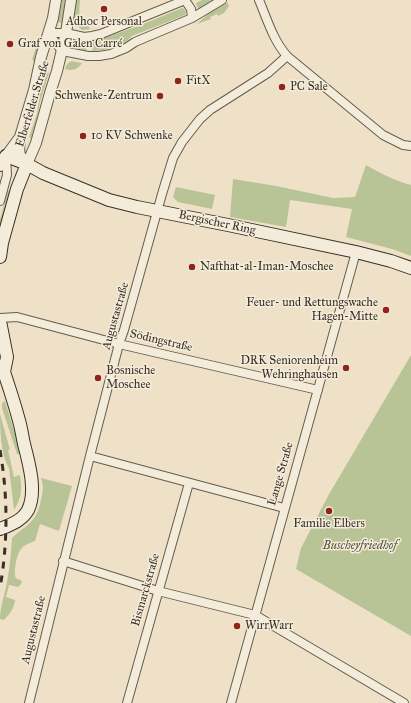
<!DOCTYPE html>
<meta charset="utf-8">
<style>
body{margin:0}
canvas{display:block;background:#eee1c7}
</style>
<canvas width="411" height="703"></canvas>
<script>
const ctx = document.querySelector('canvas').getContext('2d');
ctx.lineJoin = 'round';
function fillPath(path, color) { ctx.fillStyle = color; ctx.fill(path, 'evenodd'); }
function stroke(path, color, width, dash) { ctx.strokeStyle = color; ctx.lineWidth = width; ctx.lineCap = dash ? 'butt' : 'round'; ctx.setLineDash(dash || []); ctx.stroke(path); }
function write(font, color, halo, rows, align = 'center') {
  ctx.font = font + ' "IM FELL Great Primer",serif'; ctx.lineWidth = 3; ctx.setLineDash([]); ctx.textBaseline = 'middle'; ctx.strokeStyle = halo; ctx.fillStyle = color; for (const [text, x, y, turn = 0] of rows) {
    ctx.save(); ctx.translate(x, y); ctx.rotate((+turn || 0) * Math.PI / 180); ctx.textAlign = isNaN(turn) ? turn : align; if (halo) ctx.strokeText(text, 0, 0); ctx.fillText(text, 0, 0); ctx.restore();
  }
}
fillPath(new Path2D(`
 M62 0H66L63 22 61 23 58 22Z
 M75 0H80C80 5 78 13 81 18 84 23 88 23 90 29L82 30C72 22 74 11 75 0Z
 M202 0H212L198 9 196 3Z
 M227 3H228L229 6 224 13 218 16 217 14 210 17 211 19 197 24 209 13Z
 M182 8 184 9 186 12 185 15 132 36 124 44 117 47 102 50 92 51 93 42 141 25Z
 M39 37H40L42 40 36 61 32 60Z
 M74 43H87L86 51 74 48 73 46Z
 M71 61 82 63C77 70 73 71 65 69L67 64Z
 M46 72 49 73 40 102 37 119 31 138 29 137 37 114 40 92Z
 M366 165C380 173 395 181 411 185V256L392 249 346 237 352 209 290 200 286 227 230 217 233 179 276 186 333 198 355 197Z
 M176 187 215 195 212 209 178 202 173 197Z
 M8 191H10L0 228V219Z
 M411 355V636L296 569 301 548 328 496Z
 M5 401 19 447V454H17L2 408V403Z
 M0 414 10 450H8L14 477 20 475C22 490 22 497 14 510L9 468C1 455 0 429 0 414Z
 M41 478 72 486 59 531 40 524 35 541C30 543 24 545 21 549 17 553 13 573 16 578 18 579 20 580 22 581L21 584 18 587 9 585 6 597 15 600C14 608 10 614 4 620L0 619C0 606 5 594 7 582 10 567 11 552 12 538 20 530 32 524 37 513 39 509 40 504 41 500 43 492 44 486 41 478Z`), '#b8c396');
const minor = new Path2D(`
 M259 0C267 19 273 40 287 56L383 135 403 145 411 146
 M48 33 62 51 88 56H99L111 54 126 48 135 42 192 18 222 0
 M48 33H66L84 37 92 36 101 34 185 0 191 9 192 18
 M0 201 7 175 6 156
 M0 318 17 317 119 344 318 390
 M90 456 284 508
 M63 561 158 591 255 615 404 703
 M29 703 90 456 119 344 124 330 162 194 173 158 182 142 200 119 210 110 268 73 287 56
 M127 703 189 483
 M231 703 356 252`);
const tertiary = new Path2D(`
 M20 137C19 150 17 155 27 164L36 143 50 93 57 71 66 33 71 0
 M6 156 20 137 34 90 41 57 53 18 56 0`);
const secondary = new Path2D(`
 M0 165 6 156 27 164 43 173 109 200 137 207 228 225 356 252 391 261 411 268
 M0 257 2 243 17 189 27 164
 M0 321 7 357 4 372
 M0 366 4 372C9 387 14 402 18 417 21 426 22 435 24 444 29 463 37 492 28 510 22 521 10 525 0 529`);
stroke(minor, '#665c4e', 10);
stroke(tertiary, '#665c4e', 12);
stroke(secondary, '#392f25', 14);
stroke(minor, '#f4ecdb', 8);
stroke(tertiary, '#f4ecdb', 10);
stroke(secondary, '#f4ecdb', 12);
stroke(new Path2D(`
 M0 450C8 496 8 542 0 588`), '#392f25', 3, [7, 7]);
for (const [x, y, r, color] of [
 [104,9,4,"#8f2418"],
 [10,44,4,"#8f2418"],
 [178,81,4,"#8f2418"],
 [282,87,4,"#8f2418"],
 [160,96,4,"#8f2418"],
 [83,136,4,"#8f2418"],
 [192,267,4,"#8f2418"],
 [386,310,4,"#8f2418"],
 [346,368,4,"#8f2418"],
 [98,378,4,"#8f2418"],
 [329,511,4,"#8f2418"],
 [237,626,4,"#8f2418"]
]) { const dot = new Path2D(); dot.arc(x, y, r, 0, 2 * Math.PI); ctx.fillStyle = color; ctx.fill(dot); stroke(dot, '#f4ecdb', 1.5); }
write('12px', '#392f25', '#f4ecdb', [
 ["Adhoc Personal",104,22,"center"],
 ["Graf von Galen Carré",18,44],
 ["FitX",186,81],
 ["PC Sale",290,87],
 ["Schwenke-Zentrum",152,96,"right"],
 ["10 KV Schwenke",91,136],
 ["Nafthat-al-Iman-Moschee",200,267],
 ["Feuer- und Rettungswache",378,303,"right"],
 ["Hagen-Mitte",378,317,"right"],
 ["DRK Seniorenheim",338,361,"right"],
 ["Wehringhausen",338,375,"right"],
 ["Bosnische",106,371],
 ["Moschee",106,385],
 ["Familie Elbers",329,524,"center"],
 ["WirrWarr",245,626]
], 'left');
write('12px', '#392f25', '#f4ecdb', [
 ["Elberfelder Straße",33,104,-73],
 ["Bergischer Ring",217,223,12],
 ["Augustastraße",116,316,-74],
 ["Södingstraße",161,341,13],
 ["Lange Straße",281,474,-74],
 ["Bismarckstraße",146,590,-74],
 ["Augustastraße",34,630,-76]
]);
write('italic 12px', '#524d3c', '#f4ecdb', [
 ["Buscheyfriedhof",360,546]
]);
</script>
